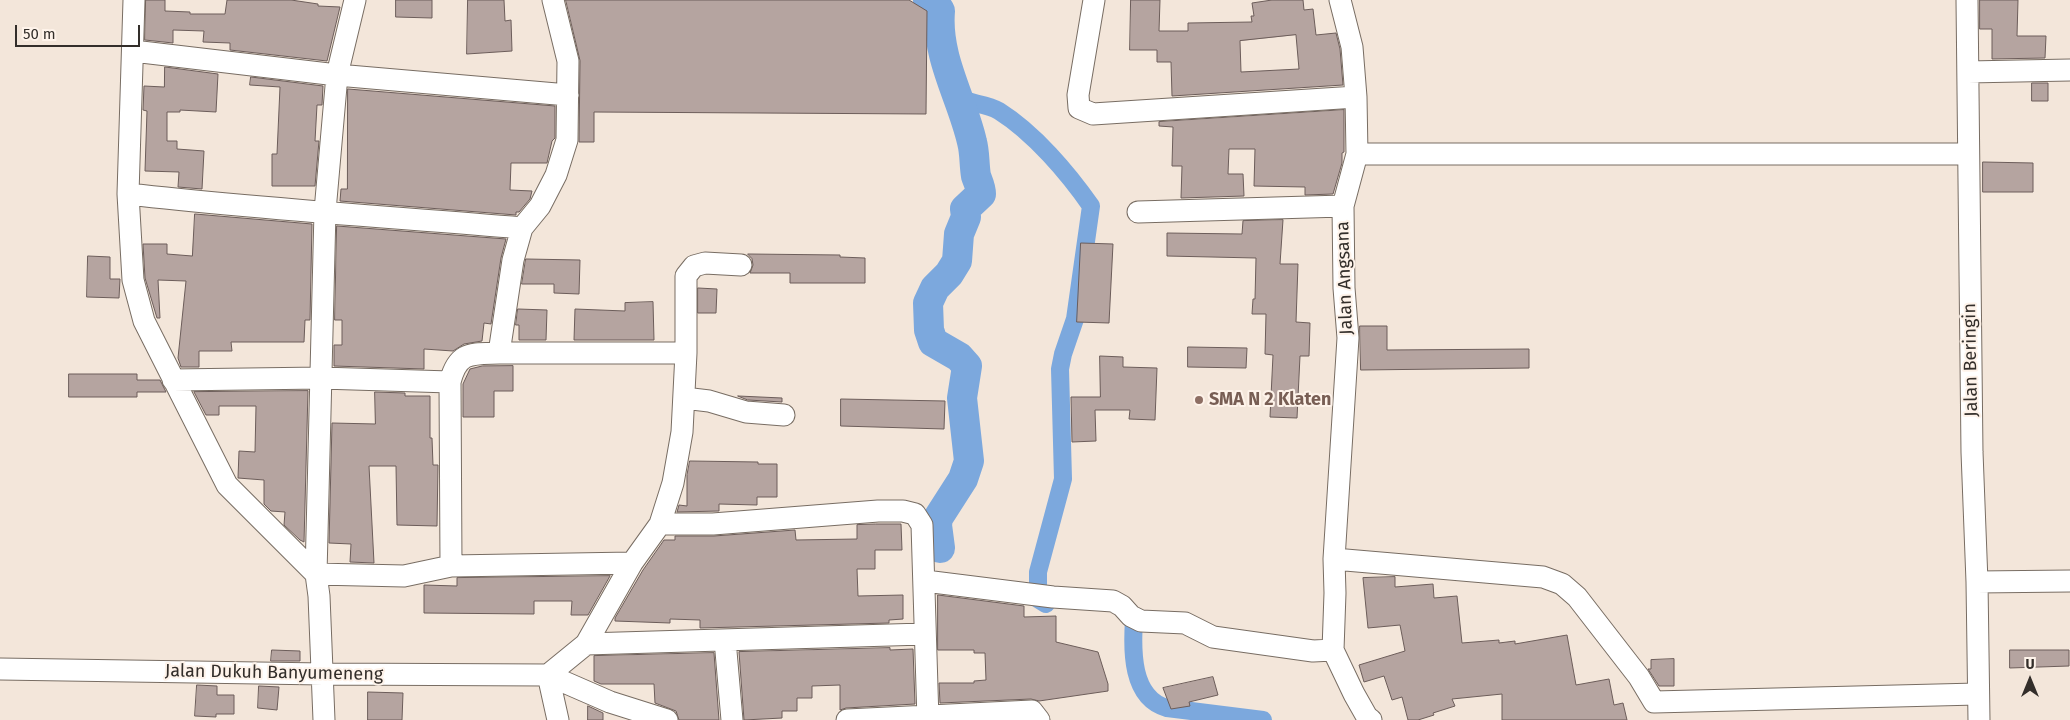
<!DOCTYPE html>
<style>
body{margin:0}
#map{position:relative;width:2070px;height:720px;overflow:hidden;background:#f3e6da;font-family:"Fira Sans",sans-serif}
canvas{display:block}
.north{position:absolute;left:2005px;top:655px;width:50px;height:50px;-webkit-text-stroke:4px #fef3ea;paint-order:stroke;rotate:0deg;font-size:14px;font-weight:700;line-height:20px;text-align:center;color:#332e2a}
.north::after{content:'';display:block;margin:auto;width:18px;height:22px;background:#332e2a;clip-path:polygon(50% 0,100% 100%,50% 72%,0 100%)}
.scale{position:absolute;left:15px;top:25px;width:125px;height:22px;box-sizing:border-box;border:2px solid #332e2a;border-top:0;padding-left:6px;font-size:15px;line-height:18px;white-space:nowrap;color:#332e2a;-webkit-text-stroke:4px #fef3ea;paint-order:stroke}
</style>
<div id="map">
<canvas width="2070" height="720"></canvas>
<div class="north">U</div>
<div class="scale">50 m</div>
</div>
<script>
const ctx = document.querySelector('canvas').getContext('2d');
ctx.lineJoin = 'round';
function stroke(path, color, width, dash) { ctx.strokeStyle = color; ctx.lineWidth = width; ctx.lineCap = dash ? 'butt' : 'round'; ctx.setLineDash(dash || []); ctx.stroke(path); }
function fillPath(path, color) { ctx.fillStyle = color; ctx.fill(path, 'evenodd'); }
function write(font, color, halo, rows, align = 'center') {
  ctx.font = font + ' "Fira Sans",sans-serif'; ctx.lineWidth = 4; ctx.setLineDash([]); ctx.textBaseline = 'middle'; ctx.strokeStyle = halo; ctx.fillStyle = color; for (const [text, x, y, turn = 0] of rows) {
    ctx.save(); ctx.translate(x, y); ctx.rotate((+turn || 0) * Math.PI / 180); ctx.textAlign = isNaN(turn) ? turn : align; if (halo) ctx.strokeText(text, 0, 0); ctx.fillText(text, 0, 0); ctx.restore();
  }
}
stroke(new Path2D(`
 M956 95C967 105 984 102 999 111 1034 133 1068 173 1091 206L1075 319 1063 354 1060 369 1063 479 1038 572V599L1046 604
 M1126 610 1133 615 1134 620C1132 650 1131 698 1167 708L1263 720`), '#7ca8dd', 18);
stroke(new Path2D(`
 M928 0 937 6 940 11C936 58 962 98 972 142 975 153 974 164 976 176 978 182 981 187 981 194L965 209 966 217 959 234 957 261 949 274 935 288 928 303 929 330 933 342 959 357 967 366 962 398 969 461 963 479 938 518 937 525 940 548`), '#7ca8dd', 30);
const building = new Path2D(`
 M146 0H165V11L190 12V14H225L227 0H291L318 4V6L340 7 327 61 230 50V43L203 42 204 31 173 30V43L145 40Z
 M396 0H432V18L396 17Z
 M468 0H504L505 21 511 20 512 51 467 54Z
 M566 0H909L927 11 926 114 594 112V142H579L580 61Z
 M1131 0H1160L1159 31H1188V23L1252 22 1251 16H1254L1252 3 1272 0H1303L1304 10 1313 9 1316 35 1336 33 1340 49 1343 85 1172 96 1171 62H1157V50H1130ZM1296 35 1299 69 1241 72 1240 41Z
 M1980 0H2018L2017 36H2046L2045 58 1992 59V29H1980Z
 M165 67 218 74 216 112 180 110V112H167V141H177V149L204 151 202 189 178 187 179 172 145 171 147 111 143 110 144 86 164 87Z
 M251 77 323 86 322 105H317L315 141H319L315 186H272V154H277L280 87 250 85Z
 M2032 83H2048V101H2032Z
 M348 89 555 106V138L552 141 547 163H511L510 190 532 191 530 199 519 212H516V215L340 201 341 189H347Z
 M1344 110V152L1342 153V163L1333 194 1305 195V187L1254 186 1255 149H1229L1228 174H1243L1244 196 1181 198 1182 166H1172L1173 127 1159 126V122Z
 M1983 162 2033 163V192H1983Z
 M195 214 312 224 310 320H305L304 342H231L232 351H199V367H181L178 358 186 281 158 280 160 318H157L145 278 143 244H167V254L192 256Z
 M1283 220 1280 264H1298L1296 322 1310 323 1309 356H1300L1297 418 1270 417 1273 355 1265 354 1266 314H1252L1253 299H1255L1256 258 1167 256V233L1242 234 1243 221Z
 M337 226 506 239 501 258 491 324 484 323 482 341 464 344 453 351 424 349V369L334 366V345H342V320H335Z
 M1081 243 1113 244 1109 323 1077 322Z
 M748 254 840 255V257L865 258V283H790V273H750L753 265 752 259Z
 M88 256 110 257V279H120L119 298 87 297Z
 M526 259 580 260 579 294 554 293V284H522Z
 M698 288 717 289 716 313H698Z
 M653 302 654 340H574L575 309 625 311V303Z
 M518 309 547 310 546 340H519V325H516Z
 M1360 326H1387V350L1529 349V368L1361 370Z
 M1188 347 1247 348 1246 368 1188 367Z
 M1100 356 1123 357V367L1157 368 1155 420 1129 419 1130 410H1095L1096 441 1072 442 1071 397H1100Z
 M513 366V391H494V417H463V384L470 369 482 366Z
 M69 374H137V380H160L166 392H137V397H69Z
 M308 391 304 542 300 540 284 525 285 512 271 511 264 504V480L238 478 239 451 255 452 256 406H219V415H206L194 392Z
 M375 392 405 393V396H430V438H432L433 465H438L437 526 397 525 396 466H369L374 563 350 562 351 544 329 543 332 423 375 424Z
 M738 396 782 398V402L748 400Z
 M841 399 945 401 944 429 841 426Z
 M690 461 758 462V464H777V497H757V505L719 504V511L677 512 679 505 687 506V475Z
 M876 524H901L902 550H875V569H857L858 596 903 595V619L889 620V623L700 628V620L670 619V623L615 621V618L643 570 664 540H675V536H714L795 530 796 540 857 539V525Z
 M610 576 588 615H571L572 601H534V614L424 613V585L457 586V578Z
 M1395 577V587L1433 584 1434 598 1457 596 1462 643 1499 640V643L1515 641V644L1567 635 1576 685 1609 679 1614 705 1623 703 1627 720H1502V694L1452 699 1455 706 1433 713 1434 715 1418 720H1408L1402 697 1392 700 1384 676 1364 682 1359 665 1405 651 1400 625 1368 628 1363 578Z
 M938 595 1024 606V617L1056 616V642L1098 652 1108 684V691L1039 701 1031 699 940 703 939 683H974V681L986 680 985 653H974V650H938Z
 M890 648V650L913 649 915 704 846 708 840 710V685L812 686V698H797V711H782V718L744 720 739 652Z
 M272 650 300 651V661H271Z
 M2010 650H2069V666L2010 668Z
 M714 653 719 720H679L676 711 655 703 654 684H601L594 681V656Z
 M1674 659V686H1659L1648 669H1651V660Z
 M1213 677 1218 695 1189 702 1190 706 1171 709 1163 688Z
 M197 685 217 686V695H234V714H216V717L195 716Z
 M259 686 279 687 277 710 258 708Z
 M368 692 403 693 402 720H368Z
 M588 706 603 713V720H588Z`);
fillPath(building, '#b5a4a0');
stroke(building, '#6c5d5a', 1);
const minor = new Path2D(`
 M134 0 128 194 133 280 144 321 227 485 316 574 404 576 451 566 632 563
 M1094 0 1078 95 1079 108 1093 114 1356 97
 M1340 0 1352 47 1356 97 1357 154 1343 206 1344 288 1348 338 1334 559 1335 593 1333 650 1354 694 1367 717 1371 720
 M1967 0 1972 452 1977 582 1979 720
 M133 51 337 75 568 95
 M1968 72 2070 70
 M1357 154H1968
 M128 194C259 209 390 217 522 228
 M1138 212 1343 206
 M499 353 513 260 522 228 540 206 556 175 567 140 568 61 553 0
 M173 380 321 378 450 382
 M684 398 709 401 746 412 784 415
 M660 524H713L878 511H903L915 514 922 525 928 720
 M1334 559 1543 577 1562 584 1577 597 1639 677 1654 702 1977 694
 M451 566 450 382C458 351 471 354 499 353H686V276L694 266 705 263 741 265
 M925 581 1053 597 1113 601 1122 606 1131 616 1141 621 1185 623 1213 637 1313 651 1333 650
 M1977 582 2070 581
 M725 640 732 720
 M586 644 924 634
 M0 669 323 674 548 675 610 702 667 720
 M324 720 319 596 316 574 325 211 337 75 355 0
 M558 720 548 675 586 644 632 563 660 524 673 483 682 432 686 353
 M847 720 1032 711 1039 720`);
stroke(minor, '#786d63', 23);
stroke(minor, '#fff', 21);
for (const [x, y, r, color] of [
 [1199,400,5,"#8d6e63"]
]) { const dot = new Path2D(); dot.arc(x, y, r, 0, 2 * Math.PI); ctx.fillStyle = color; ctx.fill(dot); stroke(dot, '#fef3ea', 2); }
write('18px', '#332e2a', '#fef3ea', [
 ["Jalan Angsana",1345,278,-92],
 ["Jalan Beringin",1971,360,-91],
 ["Jalan Dukuh Banyumeneng",274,673,1]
]);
write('bold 18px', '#785e54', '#fef3ea', [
 ["SMA N 2 Klaten",1209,400]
], 'left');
</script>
